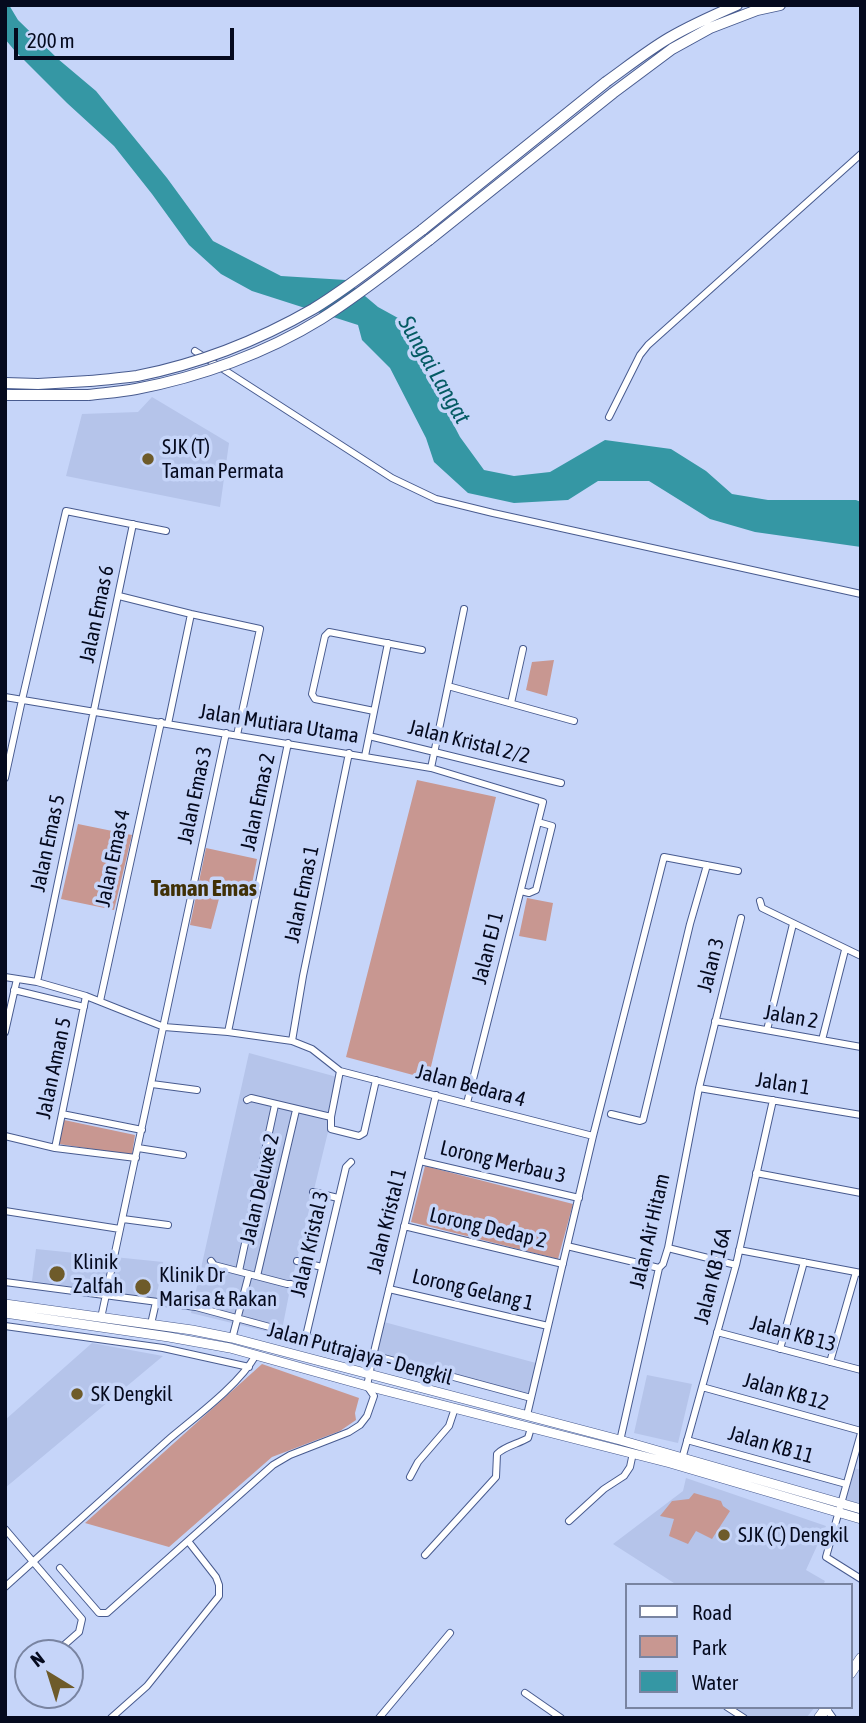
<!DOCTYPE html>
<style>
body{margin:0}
#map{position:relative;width:866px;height:1723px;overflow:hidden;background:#c6d5f9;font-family:"Asap Condensed",sans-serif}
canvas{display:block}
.frame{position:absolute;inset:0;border:7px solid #050a1e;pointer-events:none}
.legend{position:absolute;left:625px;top:1583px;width:228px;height:126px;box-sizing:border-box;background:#c6d5f9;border:2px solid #7984a1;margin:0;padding:9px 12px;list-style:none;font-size:21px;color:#050a1e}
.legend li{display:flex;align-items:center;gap:14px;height:35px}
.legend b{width:35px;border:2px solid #7984a1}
.north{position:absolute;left:14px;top:1639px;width:70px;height:70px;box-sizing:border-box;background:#c6d5f9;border:2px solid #7984a1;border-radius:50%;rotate:322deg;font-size:19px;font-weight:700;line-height:28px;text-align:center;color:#050a1e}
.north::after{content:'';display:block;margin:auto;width:24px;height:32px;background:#6e5b2a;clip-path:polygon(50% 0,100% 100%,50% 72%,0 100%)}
.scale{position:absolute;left:14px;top:28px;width:220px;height:32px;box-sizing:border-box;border:4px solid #050a1e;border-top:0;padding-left:9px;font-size:21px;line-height:24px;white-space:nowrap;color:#050a1e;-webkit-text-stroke:5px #c6d5f9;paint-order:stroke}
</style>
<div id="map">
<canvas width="866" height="1723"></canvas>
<div class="frame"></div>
<ul class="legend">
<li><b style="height:9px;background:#fff"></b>Road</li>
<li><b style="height:19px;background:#c89791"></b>Park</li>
<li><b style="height:19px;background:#3597a4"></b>Water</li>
</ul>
<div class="north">N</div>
<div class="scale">200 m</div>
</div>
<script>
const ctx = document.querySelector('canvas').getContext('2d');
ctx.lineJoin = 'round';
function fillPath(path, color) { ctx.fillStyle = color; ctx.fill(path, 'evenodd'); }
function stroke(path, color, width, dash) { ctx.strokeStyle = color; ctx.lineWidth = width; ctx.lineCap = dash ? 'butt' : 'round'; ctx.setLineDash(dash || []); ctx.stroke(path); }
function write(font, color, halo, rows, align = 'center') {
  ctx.font = font + ' "Asap Condensed",sans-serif'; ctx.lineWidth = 7; ctx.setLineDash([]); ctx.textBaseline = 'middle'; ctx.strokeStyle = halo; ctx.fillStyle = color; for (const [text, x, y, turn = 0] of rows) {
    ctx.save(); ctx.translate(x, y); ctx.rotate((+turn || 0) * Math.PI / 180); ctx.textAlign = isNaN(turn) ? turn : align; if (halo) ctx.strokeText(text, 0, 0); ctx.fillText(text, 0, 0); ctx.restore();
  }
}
fillPath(new Path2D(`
 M152 397 229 443 220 507 66 476 82 414 138 412Z
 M249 1053 337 1077 329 1106 328 1132 291 1284 281 1335 191 1313Z
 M36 1249 163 1262 156 1299 32 1281Z
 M384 1322 536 1363 529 1395 377 1353Z
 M92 1343 163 1356 5 1488V1420Z
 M647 1375 692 1384 678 1443 634 1433Z
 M854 1468 861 1470V1504L845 1500Z
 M686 1478 826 1526 806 1570 825 1581 823 1585H677L613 1544 683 1491Z
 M733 1707H815L806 1718H749Z`), '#b5c4ea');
fillPath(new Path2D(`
 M554 660 547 696 526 690 532 662Z
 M417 780 496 797 428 1079 346 1057Z
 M78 824 132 835 114 910 61 899Z
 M206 848 257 859 250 894 220 895 211 929 190 925Z
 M527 898 553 903 546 941 519 936Z
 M64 1120 135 1135 132 1155 59 1144Z
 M425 1166 573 1204 558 1259 411 1222Z
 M262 1364 359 1398 355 1413 356 1420 340 1431 272 1457 169 1547 85 1523Z
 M694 1493 721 1501 723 1506 730 1511 712 1539 696 1531 688 1544 669 1536 674 1519 660 1516 672 1501 689 1499Z`), '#c89791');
fillPath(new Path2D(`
 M5 5H9L18 20 58 59 96 91 167 178 213 241 281 276 346 280 378 307 398 318 460 437 484 470 514 476 550 472 605 440 671 449 706 471 732 494 768 500H856L861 502V547L755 532 710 519 649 481H598L568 500 514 503 468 493 434 462 426 438 390 368 362 340 358 325 252 291 221 274 189 245 152 194 114 146 67 103 15 51 5 39Z`), '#3597a4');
const minor = new Path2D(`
 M195 351 392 478 436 499 493 513 861 594
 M609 417 640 355 648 345 861 154
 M119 596 191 614 260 629 237 735
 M448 686 574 721
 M5 697 431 768 543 802 467 1103
 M511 703 523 649
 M374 711 315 699 312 694 325 636 329 632 422 650
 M168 724 191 614
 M369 736 561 783
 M365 756 388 643
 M431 768 464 609
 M5 778 22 700 66 511 166 531
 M521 891 529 893 536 890 552 826 538 822
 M760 901 762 908 861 956
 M5 977 37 982 86 996 164 1027 228 1032 292 1041 312 1049 340 1071 593 1136
 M37 982 133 524
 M14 990 84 1007
 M100 1001 161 722
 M715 1021 861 1047
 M767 1030 793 924
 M5 1032 17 979
 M228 1032 288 743
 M822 1040 845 950
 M292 1041 303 976 349 753
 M340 1071 331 1117V1129L359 1136 364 1133 376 1080
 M152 1084 197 1090
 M699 1088 861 1115
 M247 1100 251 1098 331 1117
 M62 1114 142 1130
 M611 1114 640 1121 643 1120 690 924 707 865
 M5 1136 55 1148 136 1158
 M55 1148 86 996
 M138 1148 183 1155
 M420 1161 579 1198
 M756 1173 861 1193
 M313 1192 338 1198
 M5 1211 120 1229
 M123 1219 168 1225
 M404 1226 563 1264
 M567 1246 659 1268
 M668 1248 736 1265
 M739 1250 861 1273
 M211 1261 214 1265 287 1284H291
 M297 1261 322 1267
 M239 1271 275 1105
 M257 1276 296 1110
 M5 1282 196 1307 531 1398
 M389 1289 548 1326
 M101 1318 226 733
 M151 1324 156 1302
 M5 1326 163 1348 249 1367
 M717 1332 861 1370
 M306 1336 346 1167 351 1162
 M232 1339 249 1274
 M780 1349 804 1262
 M830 1362 856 1272
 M702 1387 861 1431
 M527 1415 593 1136 664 857 738 871
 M861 1433 826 1557 861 1579
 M687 1440 846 1484
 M620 1441 659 1268 663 1264 668 1248 699 1088 741 918
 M682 1459 736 1265 773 1100
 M410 1477 418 1462 449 1426 455 1408
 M569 1521 604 1489 624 1476 630 1467 633 1453
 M5 1529 82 1619 79 1632 55 1653
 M425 1555 496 1477 497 1454C505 1446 518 1444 528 1438L531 1428
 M60 1568 99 1613H107L273 1465 290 1455 349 1432 360 1425 367 1416 374 1396 367 1386 373 1356 436 1095
 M5 1587C59 1538 113 1489 168 1440 195 1417 238 1386 256 1355
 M525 1693 561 1718
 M727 1707 744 1718
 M826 1708 833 1718
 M111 1718 147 1686 219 1596V1585L216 1577 188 1541
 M379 1718 450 1633`);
const secondary = new Path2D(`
 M5 1304 192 1330 232 1338 620 1440 861 1509
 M5 1313 169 1337 230 1348 367 1386 670 1463 861 1519`);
const primary = new Path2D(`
 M850 1674 861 1658
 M819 1718 827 1707`);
const trunk = new Path2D(`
 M422 230 606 82C627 67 647 51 669 38 691 25 714 15 737 5
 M429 240 613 93 672 49 710 28 757 10 780 5
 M5 383 38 384 89 381
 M5 395H88`);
stroke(minor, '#485b8f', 8);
stroke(secondary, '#485b8f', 10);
stroke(primary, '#485b8f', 11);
stroke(trunk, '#485b8f', 12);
stroke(minor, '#fff', 6);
stroke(secondary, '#fff', 9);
stroke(primary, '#fff', 10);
stroke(trunk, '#fff', 10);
const trunkBridge = new Path2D(`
 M89 381C105 380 121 378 137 376 198 364 259 340 313 309 351 286 386 257 422 230
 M88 395C104 393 121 392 136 389 200 377 266 353 321 319 359 295 394 267 429 240`);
stroke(trunkBridge, '#485b8f', 12, []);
stroke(trunkBridge, '#fff', 10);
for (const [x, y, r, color] of [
 [148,459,7,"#6e5b2a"],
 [57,1274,9,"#6e5b2a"],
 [143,1287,9,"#6e5b2a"],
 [77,1394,7,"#6e5b2a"],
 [724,1535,7,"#6e5b2a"]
]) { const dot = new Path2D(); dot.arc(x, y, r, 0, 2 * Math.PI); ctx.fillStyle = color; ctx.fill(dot); stroke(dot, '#c6d5f9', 2.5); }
write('21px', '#050a1e', '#c6d5f9', [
 ["SJK (T)",162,447],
 ["Taman Permata",162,471],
 ["Klinik",73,1262],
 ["Zalfah",73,1286],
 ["Klinik Dr",159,1275],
 ["Marisa & Rakan",159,1299],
 ["SK Dengkil",91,1394],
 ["SJK (C) Dengkil",738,1535]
], 'left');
write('21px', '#050a1e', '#c6d5f9', [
 ["Jalan Emas 6",97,614,-78],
 ["Jalan Mutiara Utama",279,724,9],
 ["Jalan Kristal 2/2",469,742,14],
 ["Jalan Emas 3",195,795,-78],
 ["Jalan Emas 2",258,802,-78],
 ["Jalan Emas 5",48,843,-78],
 ["Jalan Emas 4",113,858,-78],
 ["Jalan Emas 1",302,894,-78],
 ["Jalan EJ 1",488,948,-76],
 ["Jalan 3",711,965,-76],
 ["Jalan 2",791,1017,10],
 ["Jalan Aman 5",54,1068,-78],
 ["Jalan 1",783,1084,9],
 ["Jalan Bedara 4",471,1086,15],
 ["Lorong Merbau 3",503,1162,13],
 ["Jalan Deluxe 2",260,1189,-77],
 ["Jalan Kristal 1",387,1221,-76],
 ["Lorong Dedap 2",488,1228,13],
 ["Jalan Air Hitam",650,1231,-77],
 ["Jalan Kristal 3",310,1244,-77],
 ["Jalan KB 16A",713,1276,-76],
 ["Lorong Gelang 1",473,1290,13],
 ["Jalan KB 13",793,1334,15],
 ["Jalan Putrajaya - Dengkil",360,1354,15],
 ["Jalan KB 12",786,1392,16],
 ["Jalan KB 11",771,1445,16]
]);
write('italic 23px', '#055b64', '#c6d5f9', [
 ["Sungai Langat",434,370,60]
]);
write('bold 23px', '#403107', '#c6d5f9', [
 ["Taman Emas",204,889]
]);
</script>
